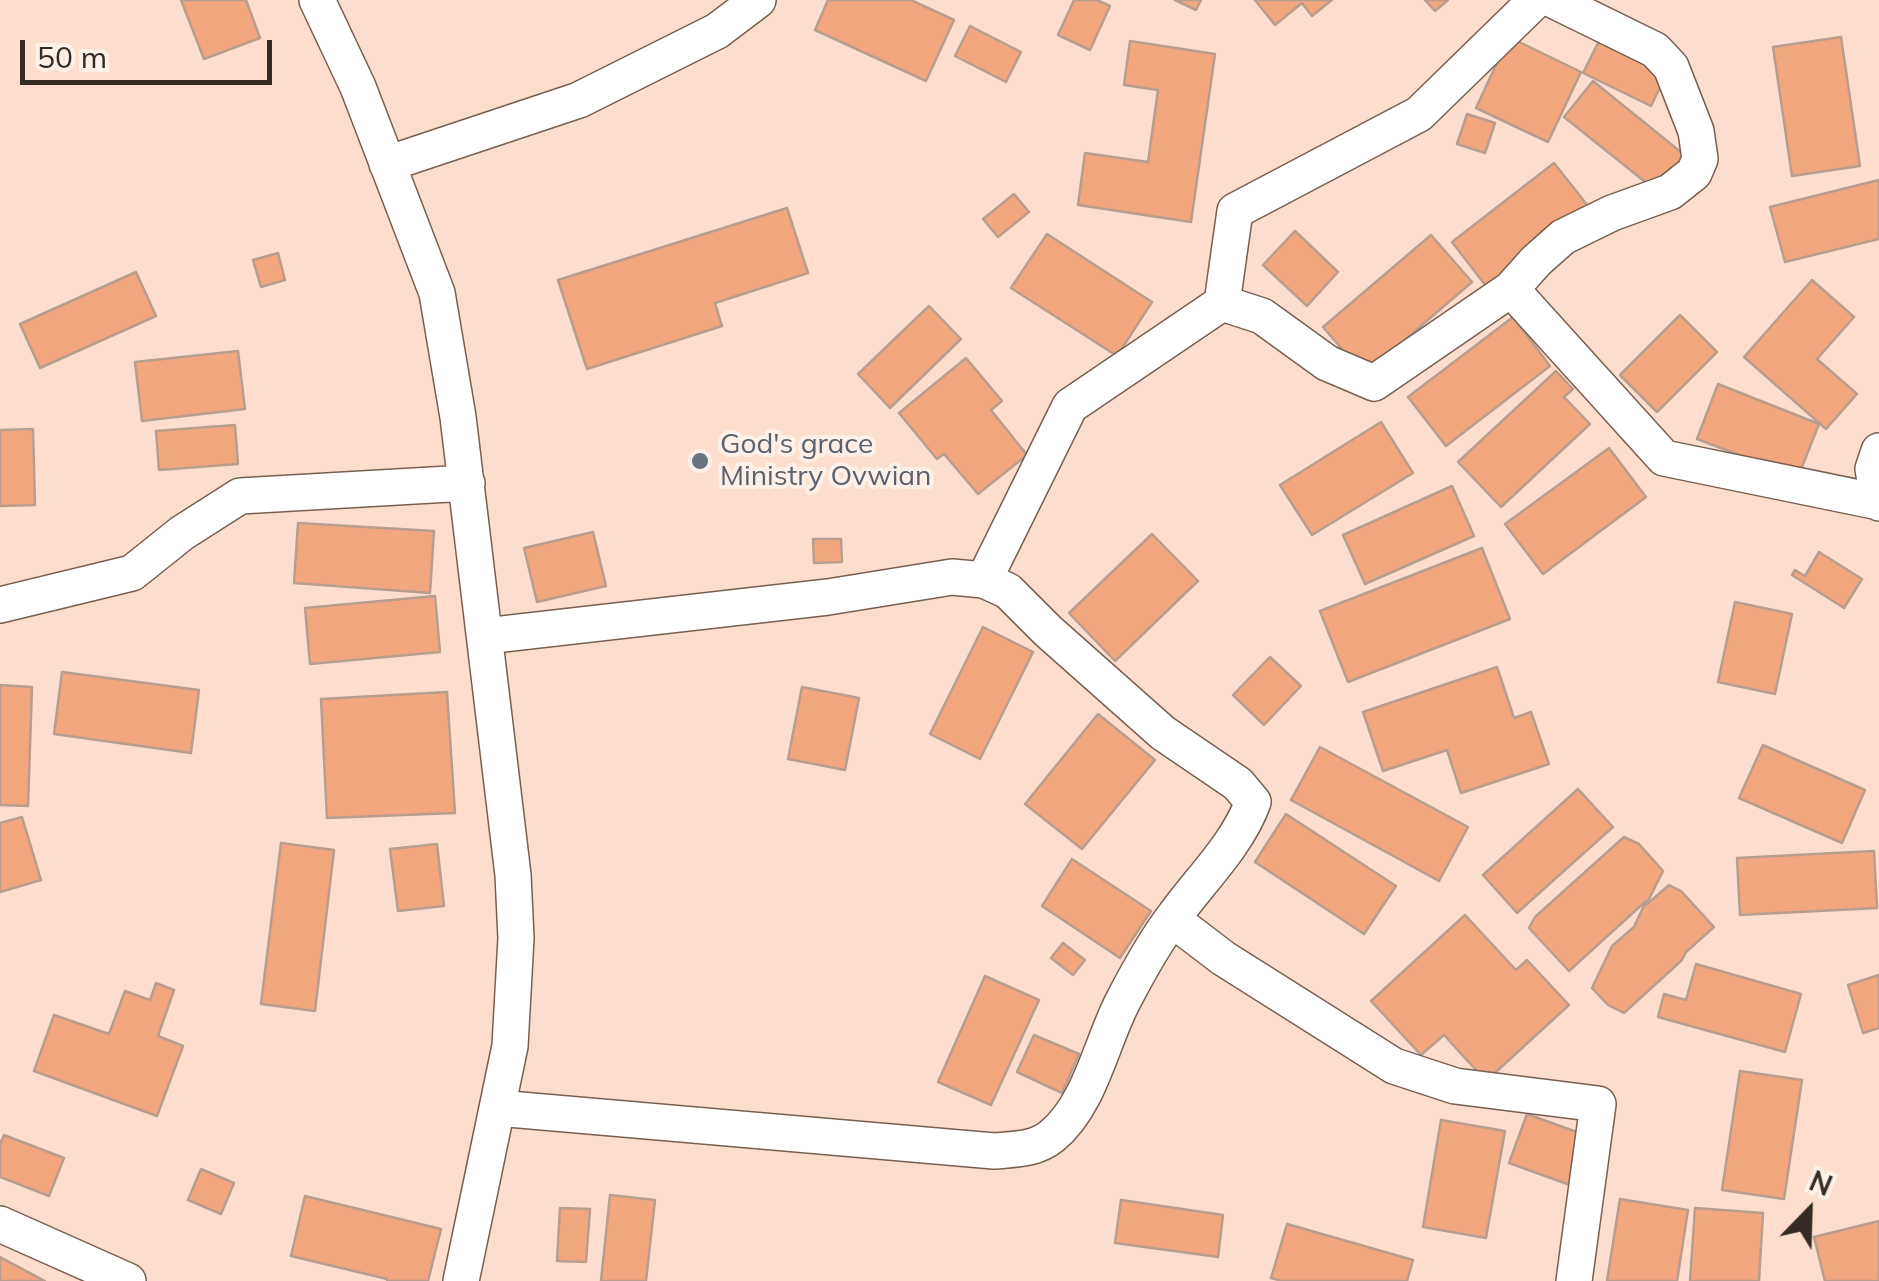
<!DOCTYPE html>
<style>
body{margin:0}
#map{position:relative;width:1879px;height:1281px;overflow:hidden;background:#fddece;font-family:Mulish,sans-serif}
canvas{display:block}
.north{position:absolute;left:1759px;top:1161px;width:100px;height:100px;-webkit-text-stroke:8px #fcf0e9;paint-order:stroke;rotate:23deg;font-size:28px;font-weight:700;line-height:40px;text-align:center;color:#362a24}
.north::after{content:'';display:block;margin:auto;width:35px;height:45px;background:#362a24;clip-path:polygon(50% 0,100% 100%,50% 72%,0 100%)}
.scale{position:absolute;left:20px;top:40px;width:252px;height:45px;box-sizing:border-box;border:5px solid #362a24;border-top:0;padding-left:12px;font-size:30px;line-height:35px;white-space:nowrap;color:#362a24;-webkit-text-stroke:8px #fcf0e9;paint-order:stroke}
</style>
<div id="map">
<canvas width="1879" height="1281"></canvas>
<div class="north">N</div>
<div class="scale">50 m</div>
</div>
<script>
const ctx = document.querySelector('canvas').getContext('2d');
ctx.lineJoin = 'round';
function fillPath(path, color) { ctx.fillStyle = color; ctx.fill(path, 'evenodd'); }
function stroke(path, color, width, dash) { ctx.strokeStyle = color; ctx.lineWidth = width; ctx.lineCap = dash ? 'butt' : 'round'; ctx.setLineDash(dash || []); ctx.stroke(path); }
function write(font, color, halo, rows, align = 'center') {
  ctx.font = font + ' Mulish,sans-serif'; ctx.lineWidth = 8; ctx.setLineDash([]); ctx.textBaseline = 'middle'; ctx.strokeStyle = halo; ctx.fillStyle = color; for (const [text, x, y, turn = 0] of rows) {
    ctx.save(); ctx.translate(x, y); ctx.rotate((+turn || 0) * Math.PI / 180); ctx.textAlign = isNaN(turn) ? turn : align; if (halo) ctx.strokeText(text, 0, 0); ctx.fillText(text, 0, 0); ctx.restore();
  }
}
const building = new Path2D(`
 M181 0H246L260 38 204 59Z
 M828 0H911L954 20 926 81 815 30Z
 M1074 0H1097L1110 6 1090 50 1058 35Z
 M1175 0H1201L1196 10Z
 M1255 0H1332L1312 16 1302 3 1275 25Z
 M1425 0H1448L1435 11Z
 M970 26 1021 52 1006 82 955 56Z
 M1509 37 1581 72 1548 142 1476 108Z
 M1601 37 1669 69 1651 106 1583 73Z
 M1841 37 1860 166 1792 176 1773 47Z
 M1130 41 1215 54 1191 222 1078 205 1085 153 1148 162 1158 90 1124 85Z
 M1593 81 1687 157 1659 193 1564 117Z
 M1467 114 1495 123 1485 153 1457 144Z
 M1554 163 1588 206 1486 286 1452 242Z
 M1879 180V239L1785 262 1770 207Z
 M1014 194 1029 212 998 237 983 219Z
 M787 208 808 273 715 303 722 326 587 369 558 280Z
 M1295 231 1338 272 1307 306 1263 265Z
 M1047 234 1152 302 1117 356 1011 288Z
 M1431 235 1472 282 1364 375 1323 327Z
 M278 253 285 280 261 287 253 260Z
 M136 272 156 316 40 368 20 324Z
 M1812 280 1854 317 1817 359 1857 394 1826 429 1744 357Z
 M929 306 961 339 890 408 858 374Z
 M1680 315 1717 352 1657 412 1620 375Z
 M1513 317 1550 366 1446 446 1408 397Z
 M238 351 245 409 142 421 135 362Z
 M966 358 1002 401 991 410 1027 455 978 494 944 454 937 459 899 413Z
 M1556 371 1573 389 1564 397 1590 424 1501 507 1458 462Z
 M1718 384 1819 424 1798 477 1697 439Z
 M1381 422 1413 473 1312 535 1280 485Z
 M235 425 238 464 159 470 156 431Z
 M33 429 35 505 0 506V430Z
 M1609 448 1646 497 1543 574 1505 524Z
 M1452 486 1474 536 1365 584 1343 535Z
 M298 523 434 531 430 593 294 583Z
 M593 532 606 586 537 602 524 548Z
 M1152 534 1198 581 1115 661 1069 613Z
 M813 539H841L842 562 814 563Z
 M1482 548 1510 619 1348 682 1320 611Z
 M1819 552 1862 579 1844 608 1792 575 1795 570 1805 576Z
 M435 596 440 652 310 664 305 608Z
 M1735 602 1792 614 1775 694 1718 682Z
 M983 627 1033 652 980 759 930 734Z
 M1270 657 1301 686 1264 725 1233 695Z
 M1497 667 1514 718 1531 712 1549 764 1461 793 1447 750 1383 771 1363 712Z
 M62 672 199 690 191 753 54 734Z
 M0 685 32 687 28 806 0 805Z
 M802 687 859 698 845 770 788 759Z
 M447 692 455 813 327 818 321 699Z
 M1098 714 1155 760 1082 849 1025 804Z
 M1763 745 1865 790 1842 843 1739 798Z
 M1320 747 1468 827 1439 881 1291 800Z
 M1578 789 1613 827 1517 913 1483 875Z
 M1286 814 1396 886 1364 934 1255 862Z
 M22 817 41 880 0 892V823Z
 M1624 837 1639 844 1663 871 1646 905 1669 885 1681 891 1714 927 1686 952 1682 960 1624 1013 1608 1005 1592 988 1612 946 1634 927 1646 901 1569 971 1529 928 1535 917Z
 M281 843 334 850 315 1011 261 1004Z
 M437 844 444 906 398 911 390 849Z
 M1874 851 1877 908 1740 915 1737 858Z
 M1072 859 1151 911 1120 958 1042 906Z
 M1465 915 1516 970 1527 960 1569 1005 1486 1081 1444 1035 1421 1055 1371 1001Z
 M1063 943 1085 960 1073 975 1051 958Z
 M1696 964 1801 994 1785 1052 1658 1017 1664 994 1686 1000Z
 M1879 975V1028L1863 1033 1848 985Z
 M985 976 1039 1000 991 1105 938 1082Z
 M156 983 174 990 158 1036 183 1046 157 1116 34 1071 54 1015 109 1034 125 991 150 1000Z
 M1034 1035 1079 1054 1062 1093 1017 1072Z
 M1740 1071 1802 1080 1784 1199 1722 1190Z
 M1527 1114 1588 1136 1570 1185 1509 1163Z
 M1441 1120 1505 1131 1486 1238 1423 1227Z
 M4 1135 64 1158 49 1196 0 1177V1144Z
 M201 1169 234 1183 221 1214 188 1200Z
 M610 1195 655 1200 646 1281H601Z
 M305 1196 441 1229 428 1281H387V1279L291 1256Z
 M1620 1199 1688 1210 1677 1281H1607Z
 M1121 1200 1223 1215 1218 1257 1115 1243Z
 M560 1208 590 1209 586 1262 557 1261Z
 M1695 1208 1763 1213 1759 1281H1690Z
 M1879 1221V1281H1825L1814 1237Z
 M1287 1224 1413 1260 1407 1281H1282L1271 1278Z
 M0 1257 45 1281H0Z`);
fillPath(building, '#f3a77e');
stroke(building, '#b99d8e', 2.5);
const minor = new Path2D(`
 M317 0 358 87 437 293 458 417 513 875 516 938 510 1046 461 1281
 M387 164 579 100 717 31 758 0
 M1511 289 1664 458 1879 502
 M1222 303 1262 316 1327 363 1374 383 1511 289 1536 261 1563 237 1612 213 1670 192 1694 173 1700 159 1696 131 1671 67 1655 50 1553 0
 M1879 451 1873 469 1879 503
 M984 580 1070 406 1222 303 1235 211 1419 114 1536 0
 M0 605 132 573 182 533 240 496 467 483
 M485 636 828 597 952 577 984 580 1008 591 1048 631 1163 733 1238 784 1253 802C1237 845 1202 878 1175 915 1155 941 1138 972 1123 1001 1101 1043 1090 1105 1052 1136 1035 1150 1015 1149 994 1151L497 1108
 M1172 919 1223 958 1394 1066 1455 1086 1598 1104 1574 1281
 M0 1224 128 1281`);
stroke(minor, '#795f51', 38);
stroke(minor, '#fff', 35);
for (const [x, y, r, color] of [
 [700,461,10,"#6b7280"]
]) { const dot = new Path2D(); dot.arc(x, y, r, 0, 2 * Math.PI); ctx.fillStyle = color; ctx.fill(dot); stroke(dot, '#fcf0e9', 4); }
write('28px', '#5b616d', '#fcf0e9', [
 ["God's grace",720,445],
 ["Ministry Ovwian",720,477]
], 'left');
</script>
